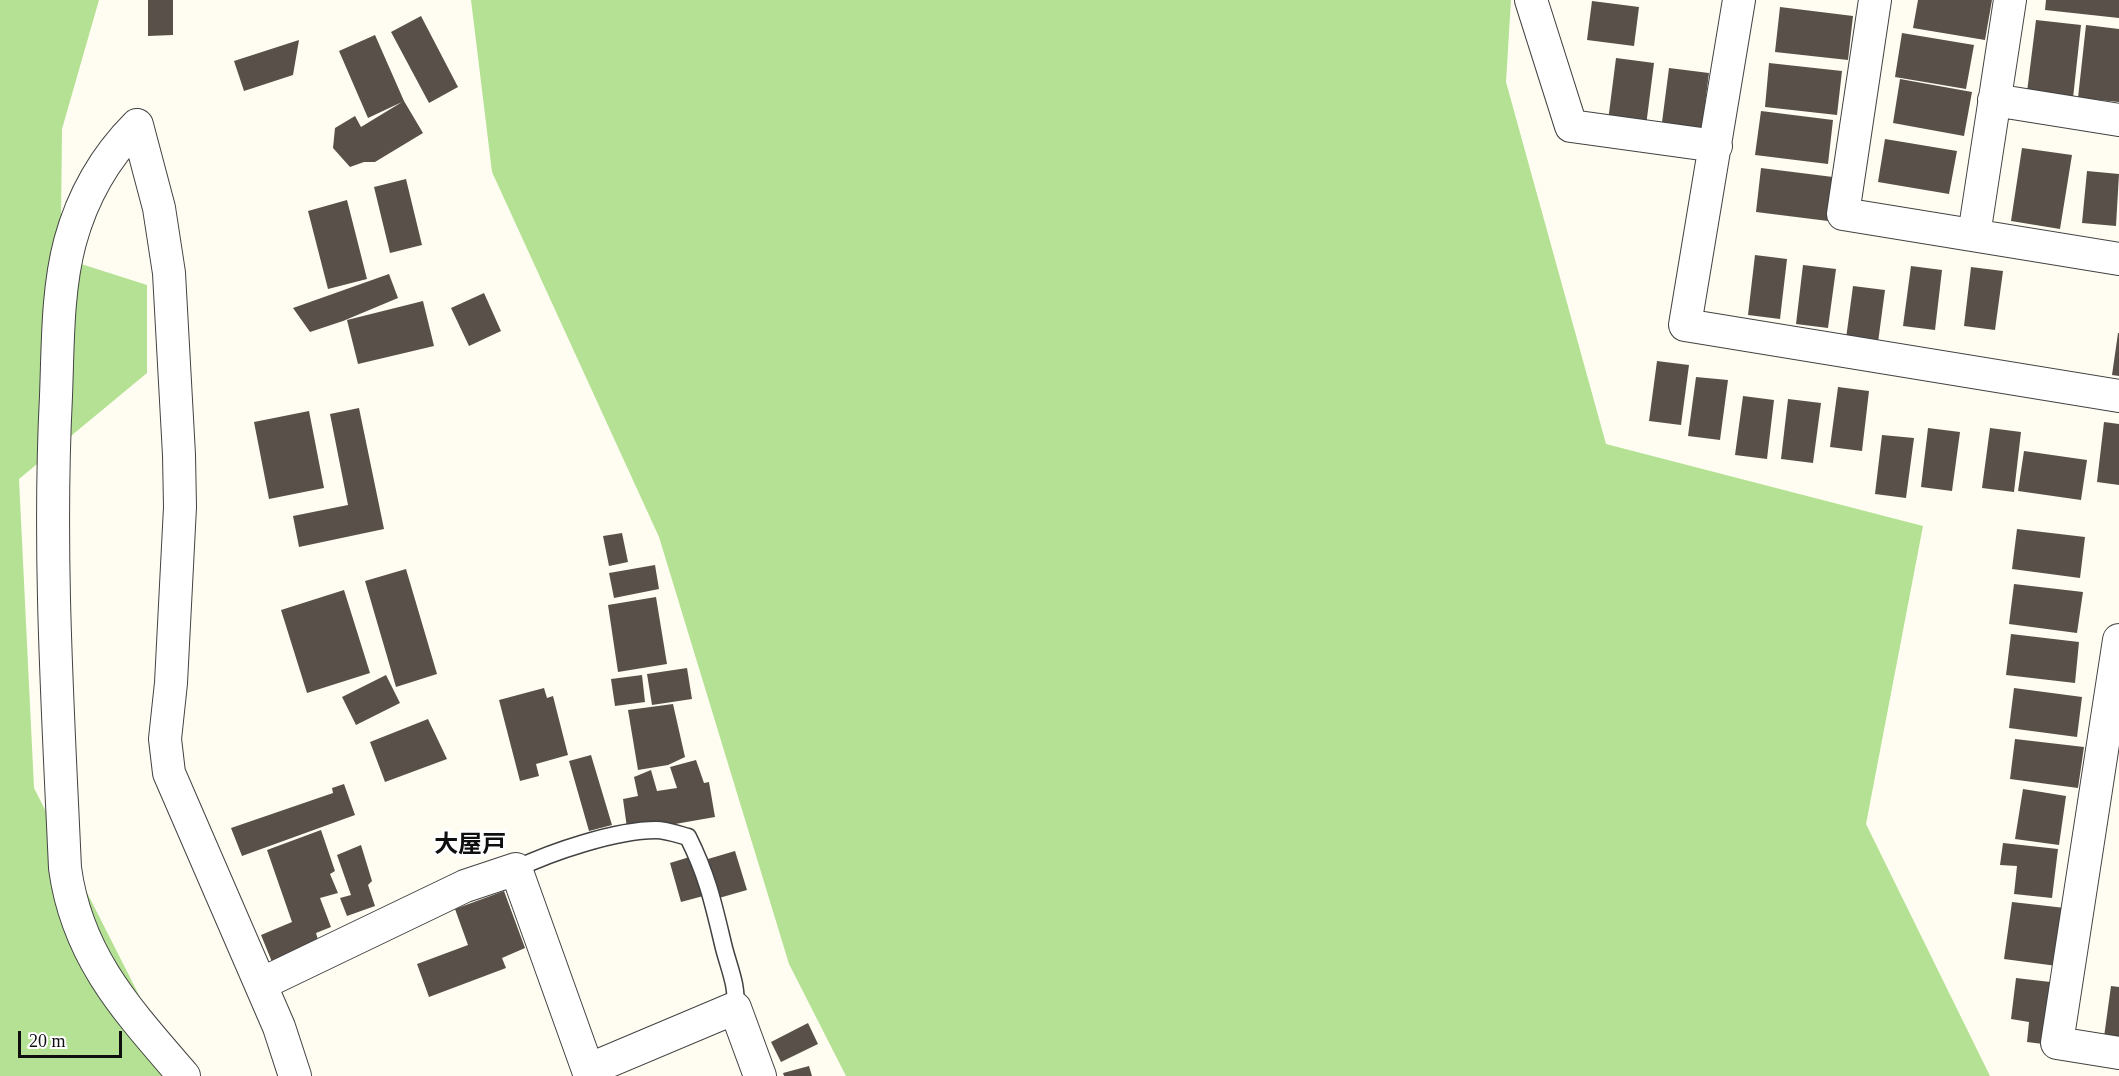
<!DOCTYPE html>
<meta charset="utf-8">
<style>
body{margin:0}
#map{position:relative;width:2119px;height:1076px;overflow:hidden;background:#fffdf1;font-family:Georgia,serif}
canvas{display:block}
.scale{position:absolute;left:18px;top:1031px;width:104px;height:27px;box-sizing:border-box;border:3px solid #0f0f0f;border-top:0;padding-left:8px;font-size:18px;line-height:21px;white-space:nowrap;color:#0f0f0f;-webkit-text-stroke:4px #fff;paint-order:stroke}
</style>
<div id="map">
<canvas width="2119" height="1076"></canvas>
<div class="scale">20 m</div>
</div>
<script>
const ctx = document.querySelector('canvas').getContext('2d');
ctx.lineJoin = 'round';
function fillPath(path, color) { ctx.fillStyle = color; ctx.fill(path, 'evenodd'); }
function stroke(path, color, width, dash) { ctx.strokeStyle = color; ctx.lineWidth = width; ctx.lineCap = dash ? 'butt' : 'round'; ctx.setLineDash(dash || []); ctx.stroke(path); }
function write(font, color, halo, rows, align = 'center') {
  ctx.font = font + ' Georgia,"Noto Sans JP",serif'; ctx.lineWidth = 6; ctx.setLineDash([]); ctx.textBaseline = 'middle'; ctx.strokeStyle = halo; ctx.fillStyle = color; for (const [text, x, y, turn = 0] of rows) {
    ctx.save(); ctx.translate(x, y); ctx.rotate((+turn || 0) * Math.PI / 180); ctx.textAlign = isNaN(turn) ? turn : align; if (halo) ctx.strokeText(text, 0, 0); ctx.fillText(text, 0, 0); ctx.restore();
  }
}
fillPath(new Path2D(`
 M0 0H99L62 129 61 223 56 256 147 285V373L19 479 34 788 180 1076H0Z
 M471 0H1511L1506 82 1606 444 1923 526 1866 824 1990 1076H846L789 964 659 537 492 172Z`), '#b4e193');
fillPath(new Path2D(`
 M148 0H173V35L148 36Z
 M1918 0H1992L1985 40 1913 28Z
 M2046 0H2119V18L2045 10Z
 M1592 1 1639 7 1634 46 1587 40Z
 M1780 7 1853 16 1848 60 1775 52Z
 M421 16 458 87 429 103 391 32Z
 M2036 20 2081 25 2073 98 2027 92Z
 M2086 25 2119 29V102L2078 98Z
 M1902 33 1974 45 1966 89 1895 77Z
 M375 35 404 101 423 133 375 162H364L350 167 333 148 335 128 355 116 361 127 402 102 368 118 339 51Z
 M299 40 293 75 244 91 234 61Z
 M1616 58 1654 63 1646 126 1608 121Z
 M1769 63 1842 71 1837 115 1765 107Z
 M1669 68 1709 73 1701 135 1661 130Z
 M1900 79 1972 92 1964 136 1893 123Z
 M1761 111 1833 120 1828 164 1755 155Z
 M1885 139 1957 151 1949 194 1878 182Z
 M2022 148 2072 155 2060 229 2011 221Z
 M1761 168 1833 177 1828 221 1756 212Z
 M2087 171 2119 174 2116 226 2082 223Z
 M406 179 422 245 390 253 374 187Z
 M347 200 367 279 328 289 308 211Z
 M1755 255 1787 259 1780 319 1748 315Z
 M1803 265 1836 269 1828 328 1796 324Z
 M1911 266 1942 270 1935 330 1903 326Z
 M1971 267 2003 271 1995 330 1964 326Z
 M389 274 398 298 343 321 310 332 293 308Z
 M1853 286 1885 290 1877 350 1845 346Z
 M484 293 501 331 469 346 451 308Z
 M423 301 434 346 358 364 347 320Z
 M2118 333H2119V376L2112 375Z
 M1657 361 1689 365 1681 425 1649 421Z
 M1696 377 1728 380 1720 440 1688 436Z
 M1838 387 1869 391 1862 451 1830 447Z
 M1743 396 1774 400 1767 459 1735 455Z
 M1788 399 1821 403 1813 463 1781 459Z
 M359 408 384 529 299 547 293 516 348 505 330 414Z
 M309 411 324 488 269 499 254 422Z
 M2104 422 2119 424V485L2097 482Z
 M1928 428 1960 432 1952 491 1921 487Z
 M1990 428 2021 432 2014 492 1982 488Z
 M1882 435 1914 438 1906 498 1875 494Z
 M2024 451 2087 460 2081 500 2018 491Z
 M2017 529 2085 537 2080 578 2012 569Z
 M622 533 628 562 609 566 603 536Z
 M655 565 659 589 614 598 609 573Z
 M406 569 437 674 396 687 365 581Z
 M2014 584 2083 592 2077 633 2009 624Z
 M344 590 370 673 307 693 281 610Z
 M656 597 667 664 618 672 608 605Z
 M2011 634 2079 642 2075 683 2006 675Z
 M687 668 692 699 652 705 647 674Z
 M386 675 400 703 356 725 342 697Z
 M642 675 645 702 615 706 611 679Z
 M544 688 547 698 553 696 568 755 536 764 539 776 520 781 499 700Z
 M2014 688 2082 697 2077 737 2009 728Z
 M673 704 685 757 668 765 638 770 628 710Z
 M428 719 447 759 385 782 370 742Z
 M2015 739 2084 747 2078 788 2010 779Z
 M591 755 612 825 589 831 569 761Z
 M696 760 704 783 709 782 715 817 641 830 627 828 623 799 638 796 634 777 651 770 657 791 677 788 670 767Z
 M344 784 355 815 242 856 231 828 333 793 332 788Z
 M2023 789 2066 796 2059 845 2015 839Z
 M321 830 335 871 330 874 338 893 320 898 331 927 316 933 319 943 272 962 261 935 292 922 267 850Z
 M2003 843 2058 849 2052 898 2014 894 2017 866 2000 865Z
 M361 845 372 881 368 885 375 906 347 916 340 898 351 895 337 855Z
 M735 851 747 890 719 898 708 859Z
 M696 855 707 895 681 902 670 863Z
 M504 891 525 948 502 958 506 968 429 997 417 964 468 945 455 909Z
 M2012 902 2065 908 2057 966 2004 959Z
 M2016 978 2059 983 2051 1045 2027 1042 2029 1022 2011 1019Z
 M2111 986 2119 987V1039L2104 1037Z
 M808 1023 818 1044 781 1062 771 1042Z
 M809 1066 812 1076H784L783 1073Z`), '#59504a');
const lane = new Path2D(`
 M516 869C551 852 616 830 656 830 666 830 677 834 688 837 707 875 713 902 723 944 728 966 738 985 735 1008`);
const street = new Path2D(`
 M1531 0 1571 126 1716 146
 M1739 0 1685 325 2119 396
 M1875 0 1843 214 2119 259
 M1994 100 2119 120
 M137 125C105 157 82 198 70 242 57 291 58 345 56 396 48 553 58 711 65 868 77 957 128 1011 184 1076
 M137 125 159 208 169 273 179 455 180 507 171 683 165 739 169 773 279 1027 295 1076
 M1974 235 2010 0
 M2119 640 2057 1043 2119 1053
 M261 984 465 886 516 869 588 1070 735 1008 760 1076`);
stroke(lane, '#424242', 19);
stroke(street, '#424242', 34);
stroke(lane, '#fff', 16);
stroke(street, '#fff', 32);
write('bold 24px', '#0f0f0f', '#fff', [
 ["大屋戸",470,843]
]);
</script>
